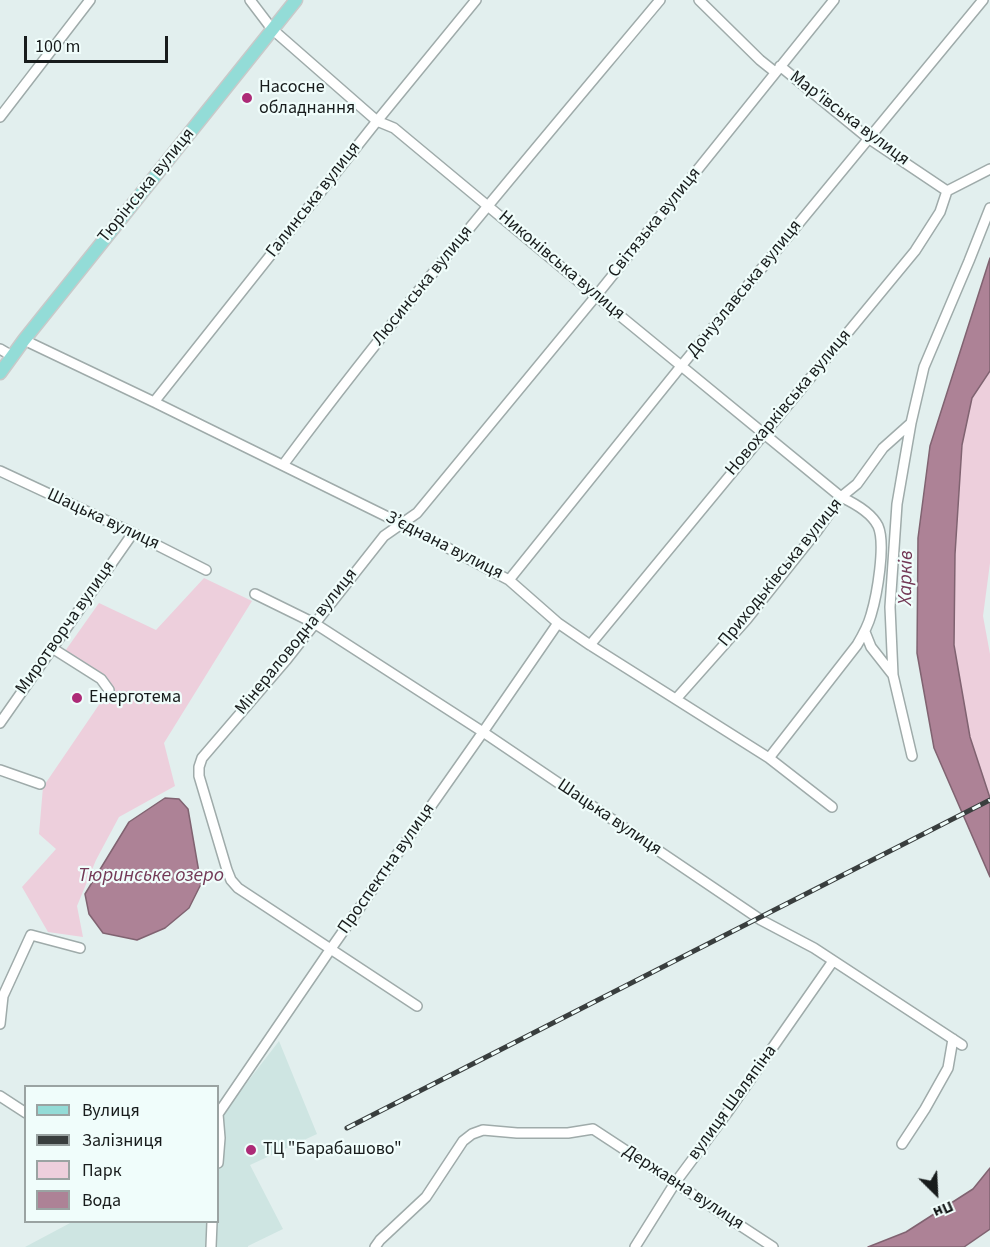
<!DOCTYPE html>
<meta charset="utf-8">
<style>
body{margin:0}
#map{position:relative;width:990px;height:1247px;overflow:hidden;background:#e2efee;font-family:"Source Sans 3",sans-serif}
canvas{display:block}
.legend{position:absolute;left:24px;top:1085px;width:195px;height:138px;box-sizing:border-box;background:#f0fdfb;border:2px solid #9aa3a2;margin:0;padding:8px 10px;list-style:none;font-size:18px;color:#181c1c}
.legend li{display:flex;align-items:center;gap:12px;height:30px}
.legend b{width:30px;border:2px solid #9aa3a2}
.north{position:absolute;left:906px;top:1163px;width:60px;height:60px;-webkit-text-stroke:4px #f0fdfb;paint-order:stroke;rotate:156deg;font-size:16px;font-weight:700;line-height:24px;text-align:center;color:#181c1c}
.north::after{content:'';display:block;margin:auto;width:21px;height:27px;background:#181c1c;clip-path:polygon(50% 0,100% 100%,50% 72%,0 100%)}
.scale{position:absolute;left:24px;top:36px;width:144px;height:27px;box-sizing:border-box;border:3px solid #181c1c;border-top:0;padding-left:8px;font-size:18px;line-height:21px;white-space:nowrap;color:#181c1c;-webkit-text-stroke:4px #f0fdfb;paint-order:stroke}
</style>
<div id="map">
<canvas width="990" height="1247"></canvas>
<ul class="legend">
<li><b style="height:8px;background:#93dcd7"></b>Вулиця</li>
<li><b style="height:8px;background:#393e3e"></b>Залізниця</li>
<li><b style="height:16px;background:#edcfdc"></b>Парк</li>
<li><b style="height:16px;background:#ad8296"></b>Вода</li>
</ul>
<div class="north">Пн</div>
<div class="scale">100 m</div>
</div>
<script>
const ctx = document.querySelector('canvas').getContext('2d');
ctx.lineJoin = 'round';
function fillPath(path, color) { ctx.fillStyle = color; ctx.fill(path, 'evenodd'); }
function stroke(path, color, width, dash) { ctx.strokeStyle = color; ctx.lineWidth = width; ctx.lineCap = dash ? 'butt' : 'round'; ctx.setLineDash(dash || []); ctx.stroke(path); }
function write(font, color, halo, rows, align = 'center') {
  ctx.font = font + ' "Source Sans 3",sans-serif'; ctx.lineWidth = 4.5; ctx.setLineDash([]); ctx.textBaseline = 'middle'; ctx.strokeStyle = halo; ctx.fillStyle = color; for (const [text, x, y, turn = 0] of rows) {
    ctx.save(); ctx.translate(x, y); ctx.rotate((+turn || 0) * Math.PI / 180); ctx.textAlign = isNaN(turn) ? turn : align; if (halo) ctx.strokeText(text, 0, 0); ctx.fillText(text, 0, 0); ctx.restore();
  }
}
fillPath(new Path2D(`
 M279 1041 317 1134 250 1165 283 1229 248 1246V1247H25L72 1222H218V1120Z`), '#cee5e2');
fillPath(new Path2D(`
 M990 371V563L983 616 990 654V795H989L970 737 954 645 955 554 962 445 972 398Z
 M204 578 252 601 164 743 175 786 119 817 96 860 77 906 83 937 48 932 22 887 56 849 39 834 43 787 109 690 63 654 99 603 156 630Z`), '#edcfdc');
const water = new Path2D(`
 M990 258V371L972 398 962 445 955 554 954 645 970 737 990 798V877L934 748 917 653 918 538 930 446Z
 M165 798 179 799 188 809 201 884 189 908 165 928 137 940 103 933 89 914 85 894 129 822Z
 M990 1168V1229L964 1247H868L906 1232 973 1189Z`);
fillPath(water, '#ad8296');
stroke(water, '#806371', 1.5);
const minor = new Path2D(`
 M250 0 272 29 377 121 394 128 596 296 841 497C854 503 871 512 878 526 886 544 877 595 871 615 868 626 863 635 857 645L769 758
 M699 0 760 60 775 72
 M780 66 868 138 947 191
 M0 117 90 0
 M24 340 154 402 402 524 509 580 558 623 590 645 769 758 832 807
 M0 349 12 356
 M154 402 377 121 476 0
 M283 465C402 305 532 153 660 0
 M0 471 133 533 206 570
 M509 580 682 365 983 0
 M255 594 314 623 483 732 761 920 814 948 962 1045
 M865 632 871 647 893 675
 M590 645 915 251 940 212 947 191 990 169
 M52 648 101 679 109 690
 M676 699 747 619 817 531 841 497 857 484 883 448 911 423
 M0 723 133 533
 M912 756 893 675 890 607 897 504 911 423 924 367 969 261 990 208
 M0 770 40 784
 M417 1006 238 888 231 880 227 870 199 776V767L202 758 287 659 384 536 417 513 596 296 834 0
 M0 1024 3 996 31 935 80 948
 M0 1096 26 1113
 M218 1114 330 950 483 732 558 623
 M902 1144 925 1109 948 1068 953 1039
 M218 1163 220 1138 218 1114
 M211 1247 212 1222
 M375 1247 380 1240 426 1197 463 1141 472 1134 483 1130 517 1133H568L593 1129 773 1247
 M635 1247 675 1183 727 1113 833 961`);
const major = new Path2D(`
 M0 373 24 340 296 0`);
stroke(minor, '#9fabaa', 12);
stroke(major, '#c8c9c9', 15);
stroke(minor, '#fff', 9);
stroke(major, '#93dcd7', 12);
const rail = new Path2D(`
 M347 1128 990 800`);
stroke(rail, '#393e3e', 5);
stroke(rail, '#f0fdfb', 3, [9]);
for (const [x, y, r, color] of [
 [247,98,6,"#ad2b77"],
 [77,698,6,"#ad2b77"],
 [251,1150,6,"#ad2b77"]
]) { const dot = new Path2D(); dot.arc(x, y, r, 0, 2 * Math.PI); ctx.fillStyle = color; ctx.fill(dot); stroke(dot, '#f0fdfb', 2); }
write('18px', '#181c1c', '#f0fdfb', [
 ["Насосне",259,88],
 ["обладнання",259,109],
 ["Енерготема",89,698],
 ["ТЦ \"Барабашово\"",263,1150]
], 'left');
write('18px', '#181c1c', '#f0fdfb', [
 ["Мар'ївська вулиця",849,119,37],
 ["Тюрінська вулиця",147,186,-51],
 ["Галинська вулиця",314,200,-52],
 ["Світязька вулиця",655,223,-51],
 ["Никонівська вулиця",561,266,40],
 ["Люсинська вулиця",423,286,-51],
 ["Донузлавська вулиця",745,289,-51],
 ["Новохарківська вулиця",789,403,-50],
 ["Шацька вулиця",103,520,25],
 ["З’єднана вулиця",444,546,27],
 ["Приходьківська вулиця",781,573,-51],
 ["Миротворча вулиця",66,628,-55],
 ["Мінераловодна вулиця",297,642,-51],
 ["Шацька вулиця",609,818,34],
 ["Проспектна вулиця",387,869,-55],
 ["вулиця Шаляпіна",733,1103,-54],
 ["Державна вулиця",683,1188,33]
]);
write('italic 20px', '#733956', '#f0fdfb', [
 ["Харків",907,578,-89],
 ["Тюринське озеро",151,877]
]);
</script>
